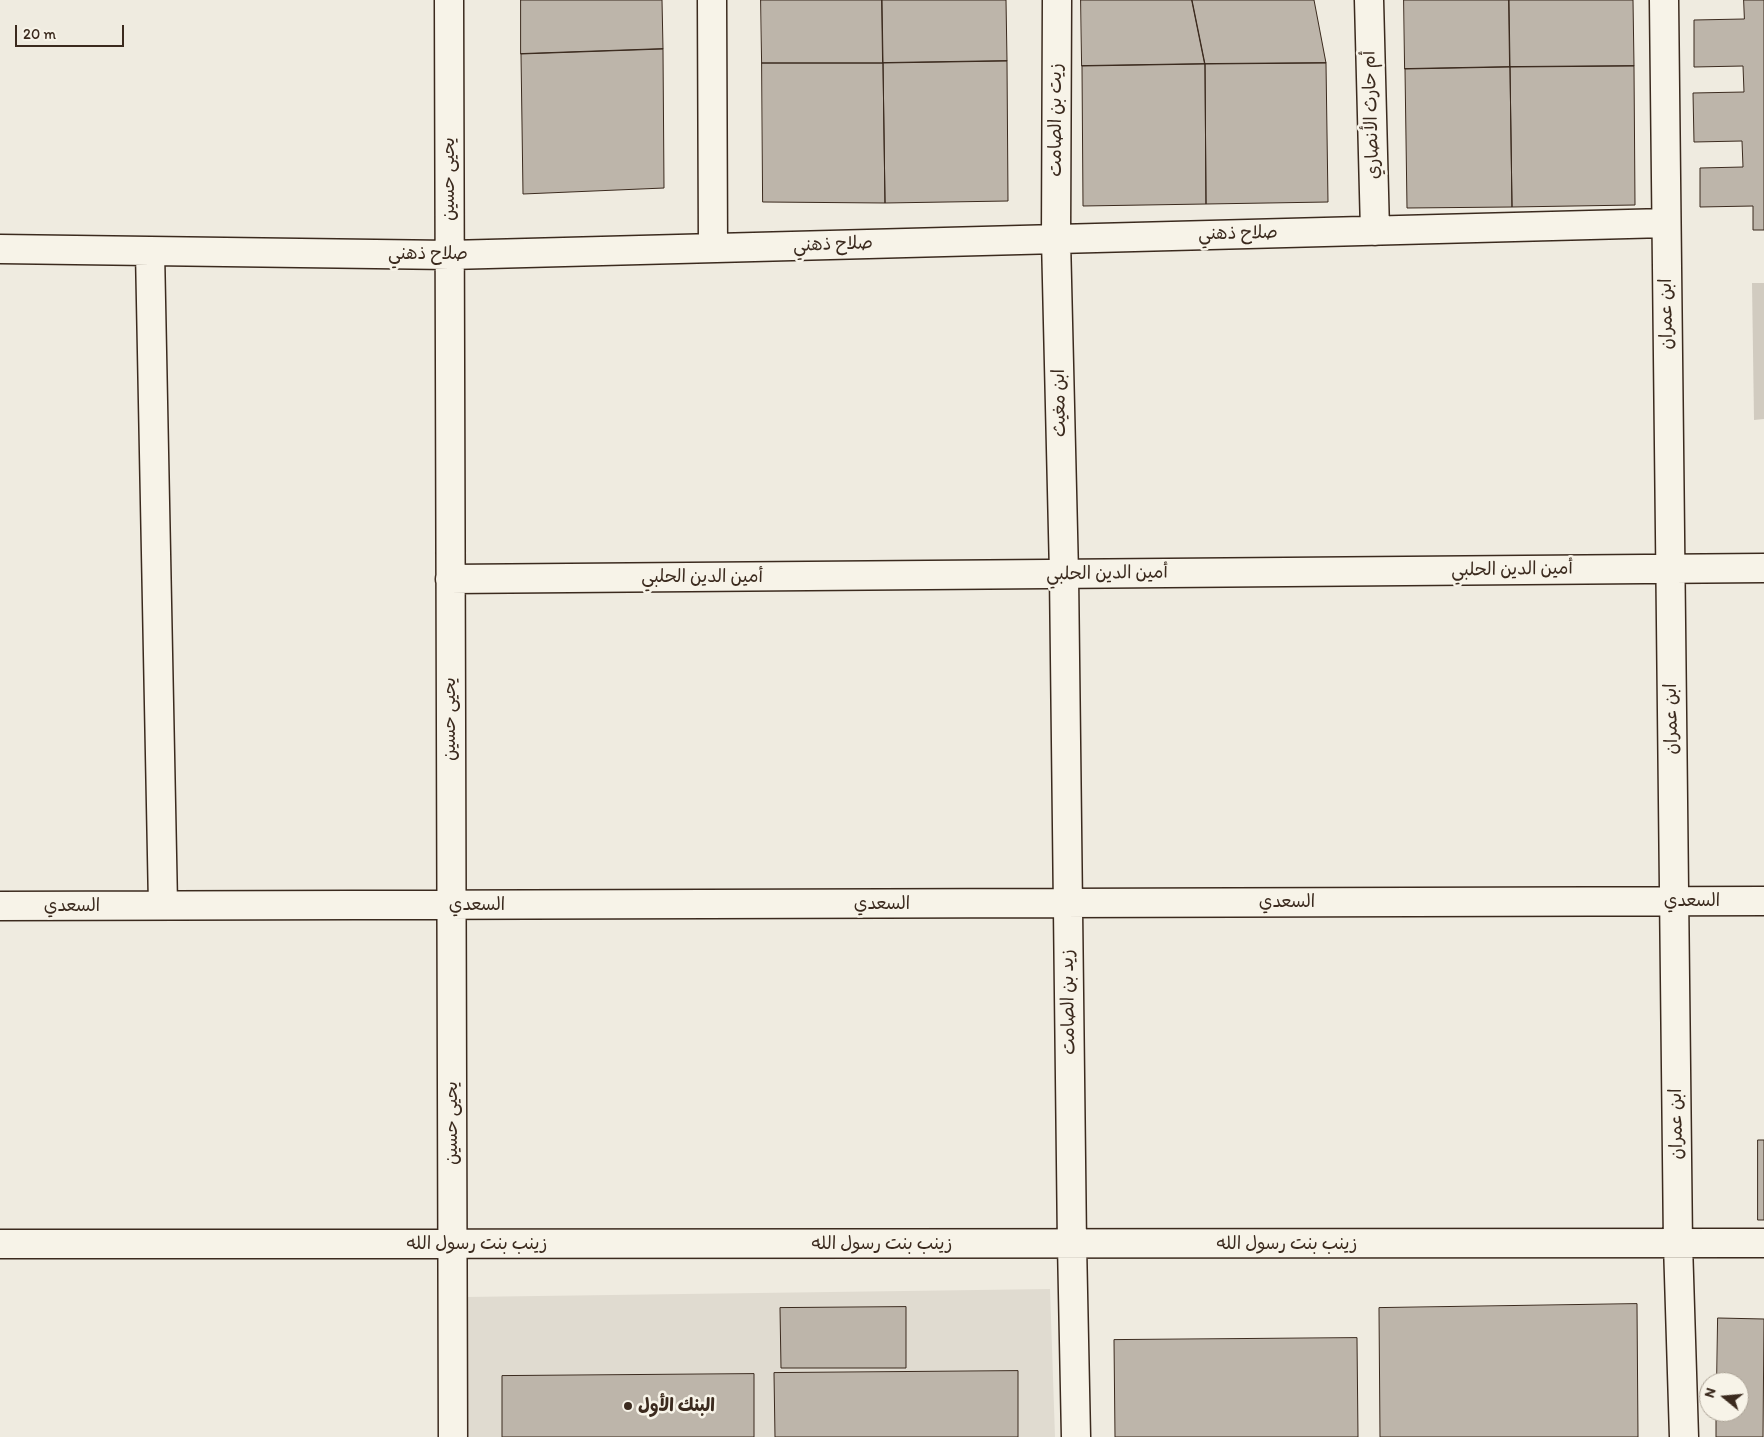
<!DOCTYPE html>
<meta charset="utf-8">
<style>
body{margin:0}
#map{position:relative;width:1764px;height:1437px;overflow:hidden;background:#efebe0;font-family:Itim,sans-serif}
canvas{display:block}
.north{position:absolute;left:1699px;top:1372px;width:50px;height:50px;box-sizing:border-box;background:#f7f3e8;border:1px solid #aca397;border-radius:50%;rotate:287deg;font-size:14px;font-weight:700;line-height:20px;text-align:center;color:#3b2a1e}
.north::after{content:'';display:block;margin:auto;width:18px;height:22px;background:#3b2a1e;clip-path:polygon(50% 0,100% 100%,50% 72%,0 100%)}
.scale{position:absolute;left:15px;top:25px;width:109px;height:22px;box-sizing:border-box;border:2px solid #3b2a1e;border-top:0;padding-left:6px;font-size:15px;line-height:18px;white-space:nowrap;color:#3b2a1e;-webkit-text-stroke:4px #f7f3e8;paint-order:stroke}
</style>
<div id="map">
<canvas width="1764" height="1437"></canvas>
<div class="north">N</div>
<div class="scale">20 m</div>
</div>
<script>
const ctx = document.querySelector('canvas').getContext('2d');
ctx.lineJoin = 'round';
function fillPath(path, color) { ctx.fillStyle = color; ctx.fill(path, 'evenodd'); }
function stroke(path, color, width, dash) { ctx.strokeStyle = color; ctx.lineWidth = width; ctx.lineCap = dash ? 'butt' : 'round'; ctx.setLineDash(dash || []); ctx.stroke(path); }
function write(font, color, halo, rows, align = 'center') {
  ctx.font = font + ' Itim,"Playpen Sans Arabic",sans-serif'; ctx.lineWidth = 5; ctx.setLineDash([]); ctx.textBaseline = 'middle'; ctx.strokeStyle = halo; ctx.fillStyle = color; for (const [text, x, y, turn = 0] of rows) {
    ctx.save(); ctx.translate(x, y); ctx.rotate((+turn || 0) * Math.PI / 180); ctx.textAlign = isNaN(turn) ? turn : align; if (halo) ctx.strokeText(text, 0, 0); ctx.fillText(text, 0, 0); ctx.restore();
  }
}
fillPath(new Path2D(`
 M1050 1289 1055 1437H466L465 1297Z`), '#e0dbd0');
fillPath(new Path2D(`
 M1752 283H1764V419L1754 420Z`), '#d1cbc0');
const building = new Path2D(`
 M521 0H662L663 49 521 54Z
 M761 0H882L883 63H762Z
 M882 0H1006L1007 61 883 63Z
 M1081 0H1192L1205 64 1082 66Z
 M1192 0H1314L1326 63 1205 64Z
 M1404 0H1509L1510 67 1405 69Z
 M1509 0H1633L1634 66 1510 67Z
 M1744 0H1764V230H1753V206L1700 207V168L1743 167 1742 141 1694 142 1693 93 1744 92 1743 66 1694 67V20L1744 19Z
 M663 49 664 188 523 194 521 54Z
 M1007 61 1008 201 885 203 883 63Z
 M762 63H883L885 203 763 202Z
 M1326 63 1328 202 1206 204 1205 64Z
 M1205 64 1206 204 1083 206 1082 66Z
 M1634 66 1635 205 1512 207 1510 67Z
 M1510 67 1512 207 1407 208 1405 69Z
 M1758 1140H1764V1220H1758Z
 M1637 1304 1638 1437H1380L1379 1308Z
 M906 1307V1368H781L780 1308Z
 M1718 1318 1764 1319 1763 1437H1716V1412H1739V1382H1717Z
 M1357 1338 1358 1437H1115L1114 1340Z
 M1018 1371V1437H775L774 1373Z
 M754 1374V1437H502V1376Z`);
fillPath(building, '#bdb5aa');
stroke(building, '#3b2a1e', 1);
const street = new Path2D(`
 M449 0 453 1437
 M712 0 713 248
 M1057 0 1056 239 1064 574 1072 1244 1076 1437
 M1369 0 1375 231
 M1664 0 1678 1244 1684 1437
 M0 249 450 255 1666 223
 M150 251 163 905
 M450 579 1764 568
 M0 906 1764 901
 M0 1244 1764 1243`);
stroke(street, '#3b2a1e', 31);
stroke(street, '#f7f3e8', 28);
for (const [x, y, r, color] of [
 [628,1406,5,"#3b2a1e"]
]) { const dot = new Path2D(); dot.arc(x, y, r, 0, 2 * Math.PI); ctx.fillStyle = color; ctx.fill(dot); stroke(dot, '#f7f3e8', 2); }
write('18px', '#3b2a1e', '#f7f3e8', [
 ["أم حارث الأنصاري",1372,115,-92],
 ["زيت بن الصامت",1056,120,-90],
 ["يحيى حسين",449,179,-90],
 ["صلاح ذهني",1238,234,-1],
 ["صلاح ذهني",833,245,-2],
 ["صلاح ذهني",428,254],
 ["ابن عمران",1667,314,-91],
 ["ابن مغيث",1060,403,-91],
 ["أمين الدين الحلبي",1512,570,-1],
 ["أمين الدين الحلبي",1107,574,-1],
 ["أمين الدين الحلبي",702,577],
 ["يحيى حسين",450,719,-90],
 ["ابن عمران",1672,719,-91],
 ["السعدي",1692,901],
 ["السعدي",1287,902],
 ["السعدي",882,904],
 ["السعدي",477,905],
 ["السعدي",72,906],
 ["زيد بن الصامت",1069,1002,-91],
 ["يحيى حسين",452,1123,-90],
 ["ابن عمران",1677,1124,-91],
 ["زينب بنت رسول الله",477,1244],
 ["زينب بنت رسول الله",882,1244],
 ["زينب بنت رسول الله",1287,1244]
]);
write('bold 18px', '#3b2a1e', '#f7f3e8', [
 ["البنك الأول",638,1406]
], 'left');
</script>
